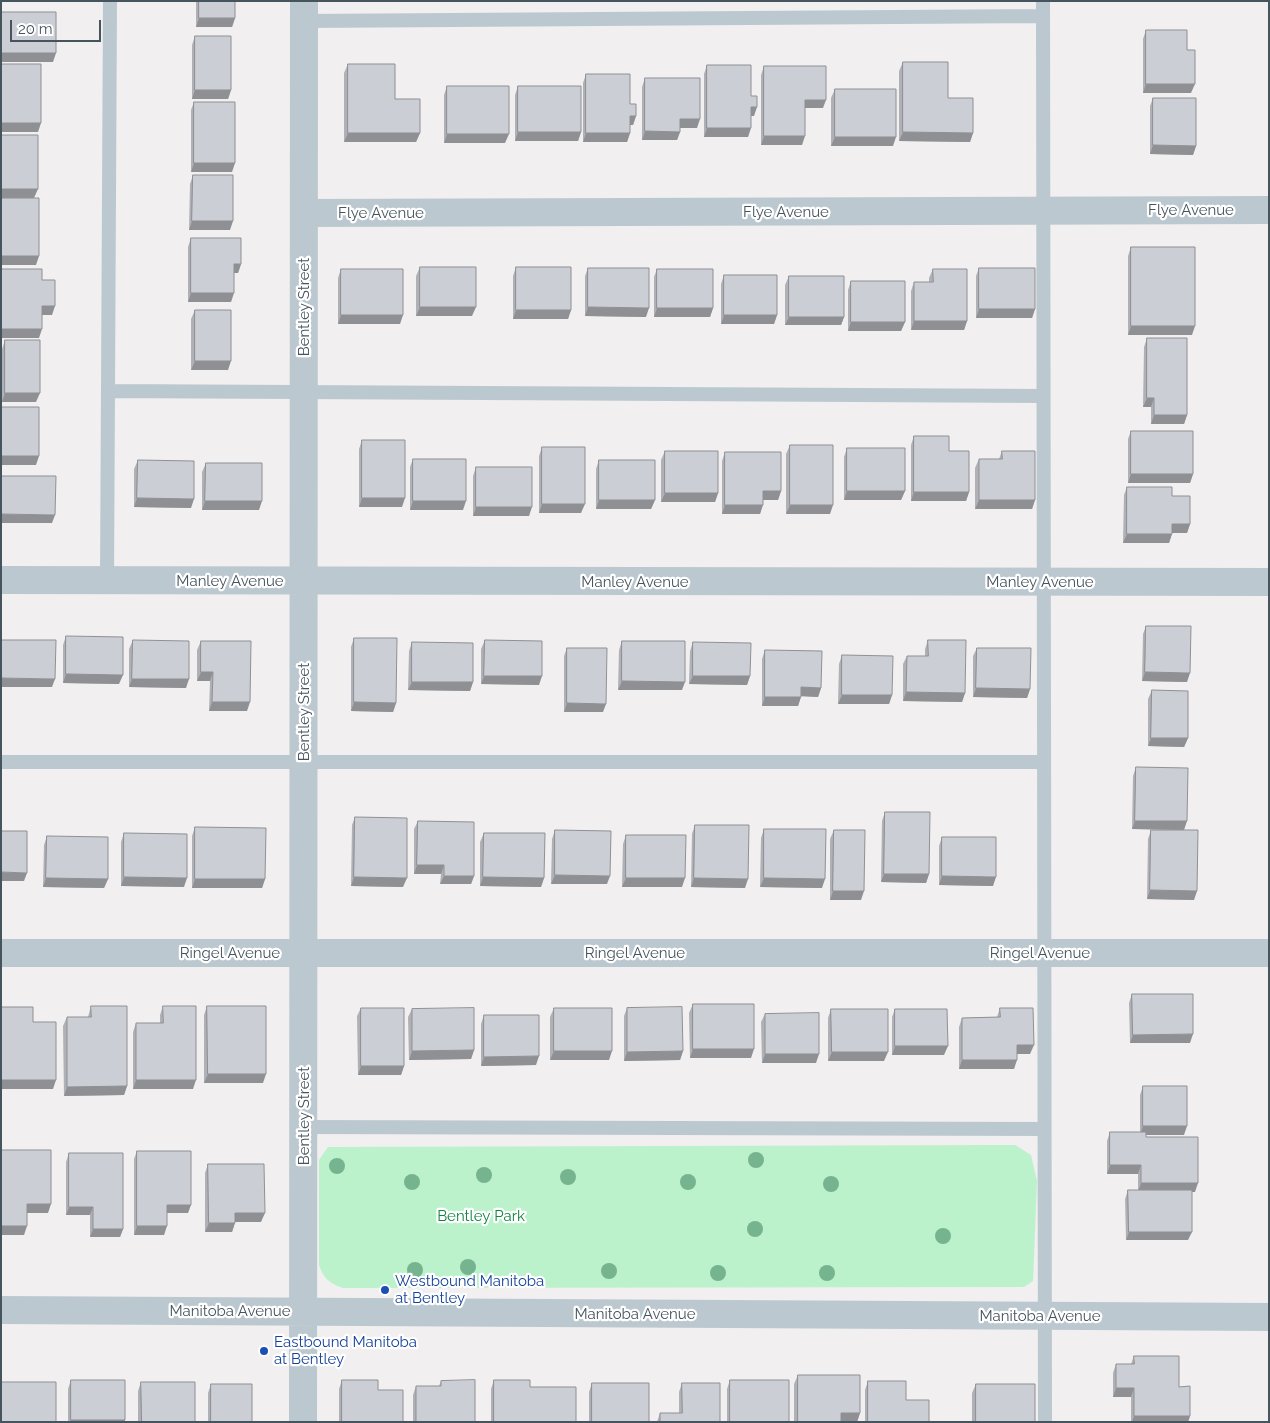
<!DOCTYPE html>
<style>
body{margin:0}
#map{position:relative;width:1270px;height:1423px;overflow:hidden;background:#f1efef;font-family:Raleway,sans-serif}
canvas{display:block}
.frame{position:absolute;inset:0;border:2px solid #46545d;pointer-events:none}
.scale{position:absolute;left:10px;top:20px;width:91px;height:22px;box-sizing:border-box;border:2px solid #46545d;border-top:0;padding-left:6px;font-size:15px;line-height:18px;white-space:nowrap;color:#46545d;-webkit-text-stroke:4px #fff;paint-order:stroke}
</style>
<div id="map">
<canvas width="1270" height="1423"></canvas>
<div class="frame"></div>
<div class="scale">20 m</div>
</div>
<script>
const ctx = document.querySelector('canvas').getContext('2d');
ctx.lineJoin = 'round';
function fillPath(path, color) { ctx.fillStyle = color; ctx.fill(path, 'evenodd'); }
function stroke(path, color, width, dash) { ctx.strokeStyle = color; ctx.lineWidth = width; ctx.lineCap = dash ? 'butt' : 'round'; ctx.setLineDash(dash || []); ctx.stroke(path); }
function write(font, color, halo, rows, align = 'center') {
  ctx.font = font + ' Raleway,sans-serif'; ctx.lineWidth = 4.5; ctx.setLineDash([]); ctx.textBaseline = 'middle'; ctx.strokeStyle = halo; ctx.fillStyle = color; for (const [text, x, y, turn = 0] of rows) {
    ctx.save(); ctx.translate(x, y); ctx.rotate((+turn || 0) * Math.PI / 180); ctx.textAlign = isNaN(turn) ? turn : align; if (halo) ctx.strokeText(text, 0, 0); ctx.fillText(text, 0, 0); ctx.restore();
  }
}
fillPath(new Path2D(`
 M1015 1145 1031 1155 1037 1181 1033 1281 1024 1287 343 1288C329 1283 324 1279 319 1265V1160L328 1147Z`), '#bbf1cb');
stroke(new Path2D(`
 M1043 1 1045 1422
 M304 21 1043 16
 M108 391 1043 396
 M107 580 110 1
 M1 762H1044
 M304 1127 1044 1129`), '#bcc8cf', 14);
stroke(new Path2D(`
 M304 213 1269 210
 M1 580 1269 582
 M1 953H1269
 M1 1310 1269 1317
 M303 1422 304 1`), '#bcc8cf', 28);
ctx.fillStyle = '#76b48f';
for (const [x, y] of [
 [756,1160],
 [337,1166],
 [484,1175],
 [568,1177],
 [412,1182],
 [688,1182],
 [831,1184],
 [755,1229],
 [943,1236],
 [468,1267],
 [415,1270],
 [609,1271],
 [718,1273],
 [827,1273]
]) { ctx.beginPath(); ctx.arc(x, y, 8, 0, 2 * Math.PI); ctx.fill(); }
fillPath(new Path2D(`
 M196 1H235V18L232 27H196Z
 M1146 30 1187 50 1191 93H1143V39Z
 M195 36 231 90 228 99H192V45Z
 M903 62 948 98 973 133 970 142 899 141V71Z
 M348 64 395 99 420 133 416 142H344V73Z
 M707 65 751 96 754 116H751L748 137H704V74Z
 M764 66 823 108H805L802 145H761V75Z
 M586 74 630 104 636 116 633 125H630V133L627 142H583V83Z
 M645 78 697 128H680V132L677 140H642V87Z
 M447 86 505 143H444V95Z
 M518 86 581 132 578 141H515V95Z
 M835 89 893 146H831V98Z
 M1153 98 1196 146 1193 155 1150 154V106Z
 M194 102 232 172H191V110Z
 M193 175 230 230H189L190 184Z
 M191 238 241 264 238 273H234L231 302H188V247Z
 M1131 247 1192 335H1128V256Z
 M420 267 472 316H416V276Z
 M516 267 571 310 568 319H513V276Z
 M588 268 646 317 585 316V276Z
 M979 268 1035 309 1032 318H976V276Z
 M341 269 400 324H338V278Z
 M657 269 713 308 710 317H654V277Z
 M933 269 967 321 964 330H911V291L914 282H929V278Z
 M724 275 777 315 774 324H721V284Z
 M789 276 844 317 841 325H785V285Z
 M851 281 905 322 901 331H848V290Z
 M195 310 228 370H191V319Z
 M1147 338 1187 415 1184 424H1151V407H1143L1144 347Z
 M5 340 36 402H2V349Z
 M1131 431 1193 474 1190 483H1128V439Z
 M914 436 949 451 969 492 966 501H911V445Z
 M362 440 402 507H359V449Z
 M790 445 830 514H786V454Z
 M542 447 581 513H539V456Z
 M847 448 905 491 901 500H844V457Z
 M665 451 718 493 715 502H661V460Z
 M1002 451 1035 500 1032 509H975V468L979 459H999Z
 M725 452 781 491 778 500H763L760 514H722V461Z
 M413 459 463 510H410V467Z
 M138 460 191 508 134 507V469Z
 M599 460 655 500 651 509H596V469Z
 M206 463 259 510H202V472Z
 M476 467 529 516H473V476Z
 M1127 487 1172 496 1190 524 1187 533H1172L1169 543H1123L1124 495Z
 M1146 626 1187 682 1142 681 1143 634Z
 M66 636 119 684 63 683V645Z
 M354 638 396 703 393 712 351 711V647Z
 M133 640 186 688 129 687V649Z
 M485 640 539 685 481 684V649Z
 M928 640 965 693 962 702 903 701V664L907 656H925V649Z
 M201 641 247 711H209L210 681H197V650Z
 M622 641 682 690H618L619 650Z
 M412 642 473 682 470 691 408 690 409 651Z
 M693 642 750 676 747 685 689 684 690 651Z
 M567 648 603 712H564V656Z
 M977 648 1030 689 1027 698 973 697V656Z
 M765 650 821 688 818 697 801 696 798 706H762V659Z
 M842 655 892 695 889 704H838L839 664Z
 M1152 690 1188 738 1184 747 1148 746V699Z
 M1136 767 1184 830 1132 829 1133 776Z
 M885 812 929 874 926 883 881 882 882 821Z
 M355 817 403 887 351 886 352 825Z
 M418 821 474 876 471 884H440L441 874H414V829Z
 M695 825 745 888 691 887 692 834Z
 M195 827 265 879 262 888H192V836Z
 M764 829 822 888 760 887 761 838Z
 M555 830 607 884H551L552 839Z
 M834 830 861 900H830V839Z
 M1151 830 1194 900 1147 899 1148 839Z
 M124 833 184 887 121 886V842Z
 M484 833 544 878 541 887 480 886V842Z
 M626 835 682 887H622L623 844Z
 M47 836 108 879 104 888 43 887 44 845Z
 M942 837 993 886 939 885V846Z
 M1132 994 1190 1043H1130L1129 1003Z
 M693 1004 751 1058H690L689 1013Z
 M91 1006 127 1086 124 1095 64 1096 63 1026 67 1017H88Z
 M163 1006 193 1089H133V1032L136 1023H160V1015Z
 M207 1006 263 1083H204V1015Z
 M361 1008 404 1066 401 1075H358L357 1016Z
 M554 1008 609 1060H550V1017Z
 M627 1008 683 1051 680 1060 624 1061V1016Z
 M1000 1008 1030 1054H1017L1014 1069H959V1027L962 1018 997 1017Z
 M412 1009 474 1050 471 1059 409 1060 408 1017Z
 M831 1009 884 1061H828V1018Z
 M895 1009 944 1055H892V1017Z
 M765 1014 816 1063H762L761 1022Z
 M484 1015 536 1065 481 1066V1024Z
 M1143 1086 1184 1135H1146V1137L1195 1192H1192L1188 1240H1126L1125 1199 1128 1190H1138V1174H1107V1141L1110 1132H1140V1095Z
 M137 1151 188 1213H167L164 1235H134V1159Z
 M69 1153 123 1229 120 1237H90V1215H66V1162Z
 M208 1164 261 1222H235L232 1232H205V1173Z
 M1134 1356 1179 1387 1190 1416 1188 1422H1131V1397H1113V1373L1116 1364H1131Z
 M798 1375 860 1413 857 1422H794V1384Z
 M71 1380 125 1420V1422H68V1389Z
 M342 1380 378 1390 403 1422H339V1389Z
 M494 1380 530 1387 576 1422H491V1389Z
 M730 1380 789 1422H727V1389Z
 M441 1381 475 1422H413V1395L416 1386H439Z
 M868 1381 906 1400 929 1422H865V1390Z
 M141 1382 195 1422H138V1391Z
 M592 1383 649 1422H589V1392Z
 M682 1383 720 1422H657L660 1413H679V1392Z
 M211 1384 252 1422H208V1393Z
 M976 1384 1035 1422H972V1393Z`), '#afb1b6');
fillPath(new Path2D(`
 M1 1H36V2Z
 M1132 1H1183L1132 2Z
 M199 18H235L232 27H196Z
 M1 53H56L53 62H1Z
 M1146 84H1195L1191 93H1143Z
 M195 90H231L228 99H192Z
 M805 100H826L823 108H802Z
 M751 107H757L754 116H748Z
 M630 116H636L633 125H627Z
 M680 119H700L697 128H677Z
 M1 123H41L38 132H1Z
 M707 128H751L748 137H704Z
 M645 131 680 132 677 140H642Z
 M518 132H581L578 141H515Z
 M903 132 973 133 970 142 899 141Z
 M348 133H420L416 142H344Z
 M586 133H630L627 142H583Z
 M447 134H509L505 143H444Z
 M764 136H805L802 145H761Z
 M835 137H896L893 146H831Z
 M1153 145 1196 146 1193 155 1150 154Z
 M194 163H235L232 172H191Z
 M1 189H38L34 198H1Z
 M192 221H233L230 230H189Z
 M1 256H39L36 265H1Z
 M234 264H241L238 273H231Z
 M191 293H234L231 302H188Z
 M42 306H55L52 315H39Z
 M420 307H476L472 316H416Z
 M588 307 649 308 646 317 585 316Z
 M657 308H713L710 317H654Z
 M979 309H1035L1032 318H976Z
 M516 310H571L568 319H513Z
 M341 315H403L400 324H338Z
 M724 315H777L774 324H721Z
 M789 317H844L841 325H785Z
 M914 321H967L964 330H911Z
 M851 322H905L901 331H848Z
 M1131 326H1195L1192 335H1128Z
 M1 329H42L39 338H1Z
 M195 361H231L228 370H191Z
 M5 393H40L36 402H2Z
 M1147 398H1154L1151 407H1143Z
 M1154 415H1187L1184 424H1151Z
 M1 456H39L36 465H1Z
 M1131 474H1193L1190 483H1128Z
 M763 491H781L778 500H760Z
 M847 491H905L901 500H844Z
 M914 492H969L966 501H911Z
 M665 493H718L715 502H661Z
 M137 498 194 499 191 508 134 507Z
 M362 498H405L402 507H359Z
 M599 500H655L651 509H596Z
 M979 500H1035L1032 509H975Z
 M205 501H262L259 510H202Z
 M413 501H466L463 510H410Z
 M542 504H585L581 513H539Z
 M725 505H763L760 514H722Z
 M790 505H833L830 514H786Z
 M476 507H532L529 516H473Z
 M1 514 55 515 52 523H1Z
 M1172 524H1190L1187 533H1169Z
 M1127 534H1172L1169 543H1123Z
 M201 672H213L210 681H197Z
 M1145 672 1190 673 1187 682 1142 681Z
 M66 674 123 675 119 684 63 683Z
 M484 676H542L539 685 481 684Z
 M693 676H750L747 685 689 684Z
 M1 678 55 679 52 687H1Z
 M132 679H189L186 688 129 687Z
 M622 681 685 682 682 690H618Z
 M412 682H473L470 691 408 690Z
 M801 687 821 688 818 697 798 696Z
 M976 688 1030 689 1027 698 973 697Z
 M906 692 965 693 962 702 903 701Z
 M842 695H892L889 704H838Z
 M765 697H801L798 706H762Z
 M212 702H250L247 711H209Z
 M354 702 396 703 393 712 351 711Z
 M567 703 606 704 603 712H564Z
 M1151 738H1188L1184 747 1148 746Z
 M1135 821H1187L1184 830 1132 829Z
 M417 865H444L441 874H414Z
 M1 872 27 873 24 881H1Z
 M884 874H929L926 883 881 882Z
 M555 875 610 876 607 884H551Z
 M444 876H474L471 884H440Z
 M942 876 996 877 993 886 939 885Z
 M124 877 187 878 184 887 121 886Z
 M354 877 407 878 403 887 351 886Z
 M483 877 544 878 541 887 480 886Z
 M46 878 108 879 104 888 43 887Z
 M626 878H685L682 887H622Z
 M694 878 748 879 745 888 691 887Z
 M764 878 825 879 822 888 760 887Z
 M195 879H265L262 888H192Z
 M1150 890 1197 891 1194 900 1147 899Z
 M833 891H864L861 900H830Z
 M1193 1034 1190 1043H1130L1133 1035Z
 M1017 1045H1034L1030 1054H1014Z
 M895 1046H948L944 1055H892Z
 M693 1049H754L751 1058H690Z
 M474 1050 471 1059 409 1060 412 1051Z
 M554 1051H612L609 1060H550Z
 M683 1051 680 1060 624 1061 627 1052Z
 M832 1052H888L884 1061H828Z
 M765 1054H819L816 1063H762Z
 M539 1056 536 1065 481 1066 484 1057Z
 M962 1060H1017L1014 1069H959Z
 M361 1066H404L401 1075H358Z
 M208 1074H266L263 1083H204Z
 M1 1080H56L53 1089H1Z
 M136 1080H196L193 1089H133Z
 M127 1086 124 1095 64 1096 67 1087Z
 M1143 1126H1187L1184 1135H1140Z
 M1110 1165H1141L1138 1174H1107Z
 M1141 1183H1198L1195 1192H1138Z
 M27 1204H51L48 1213H24Z
 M167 1205H191L188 1213H164Z
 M69 1207H93L90 1215H66Z
 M235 1213H265L261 1222H232Z
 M209 1223H235L232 1232H205Z
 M1 1226H27L24 1235H1Z
 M137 1226H167L164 1235H134Z
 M93 1229H123L120 1237H90Z
 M1129 1232H1192L1188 1240H1126Z
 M1116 1388H1134L1131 1397H1113Z
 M841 1413H860L857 1422H838Z
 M1134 1416H1190L1188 1422H1132Z
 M71 1420H125V1422H70Z`), '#8e9094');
const building = new Path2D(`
 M199 1H235V18H199Z
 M1 12H56V53H1Z
 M1146 30H1187V50H1195V84H1146Z
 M195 36H231V90H195Z
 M903 62H948V98H973V133L903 132Z
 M1 64H41V123H1Z
 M348 64H395V99H420V133H348Z
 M707 65H751V96H757V107H751V128H707Z
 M764 66H826V100H805V136H764Z
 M586 74H630V104H636V116H630V133H586Z
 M645 78H700V119H680V132L645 131Z
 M447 86H509V134H447Z
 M518 86H581V132H518Z
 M835 89H896V137H835Z
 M1153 98H1196V146L1153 145Z
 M194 102H235V163H194Z
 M1 135H38V189H1Z
 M193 175H233V221H192Z
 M1 198H39V256H1Z
 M191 238H241V264H234V293H191Z
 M1131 247H1195V326H1131Z
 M420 267H476V307H420Z
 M516 267H571V310H516Z
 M588 268H649V308L588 307Z
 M979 268H1035V309H979Z
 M1 269H42V280H55V306H42V329H1Z
 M341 269H403V315H341Z
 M657 269H713V308H657Z
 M933 269H967V321H914V282H933Z
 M724 275H777V315H724Z
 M789 276H844V317H789Z
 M851 281H905V322H851Z
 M195 310H231V361H195Z
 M1147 338H1187V415H1154V398H1147Z
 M5 340H40V393H5Z
 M1 407H39V456H1Z
 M1131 431H1193V474H1131Z
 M914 436H949V451H969V492H914Z
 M362 440H405V498H362Z
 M790 445H833V505H790Z
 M542 447H585V504H542Z
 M847 448H905V491H847Z
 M665 451H718V493H665Z
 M1002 451H1035V500H979V459H1002Z
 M725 452H781V491H763V505H725Z
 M413 459H466V501H413Z
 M138 460 194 461V499L137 498Z
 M599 460H655V500H599Z
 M206 463H262V501H205Z
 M476 467H532V507H476Z
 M1 476H56L55 515 1 514Z
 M1127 487H1172V496H1190V524H1172V534H1127Z
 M1146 626H1191L1190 673 1145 672Z
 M66 636 123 637V675L66 674Z
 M354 638H397L396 703 354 702Z
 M1 640H56L55 679 1 678Z
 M133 640 189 641V679H132Z
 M485 640 542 641V676H484Z
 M928 640H966L965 693 906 692 907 656H928Z
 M201 641H251L250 702H212L213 672H201Z
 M622 641H685V682L622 681Z
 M412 642 473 643V682H412Z
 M693 642 751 643 750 676H693Z
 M567 648H607L606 704 567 703Z
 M977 648H1031L1030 689 976 688Z
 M765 650 822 651 821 688 801 687V697H765Z
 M842 655 893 656 892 695H842Z
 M1152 690 1188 691V738H1151Z
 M1136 767 1188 768 1187 821H1135Z
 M885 812H930L929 874H884Z
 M355 817 407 818V878L354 877Z
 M418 821 474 822V876H444V865H417Z
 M695 825H749L748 879 694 878Z
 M195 827 266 828 265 879H195Z
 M764 829H826L825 879 764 878Z
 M555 830 611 831 610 876 555 875Z
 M834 830H865L864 891H833Z
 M1151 830H1198L1197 891 1150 890Z
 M1 831H27V873L1 872Z
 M124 833 187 834V878L124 877Z
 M484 833H545L544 878 483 877Z
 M626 835H686L685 878H626Z
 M47 836 108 837V879L46 878Z
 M942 837H996V877L942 876Z
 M1132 994H1193V1034L1133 1035Z
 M693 1004H754V1049H693Z
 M91 1006H127V1086L67 1087V1017H91Z
 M163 1006H196V1080H136V1023H163Z
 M207 1006H266V1074H208Z
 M1 1007H33V1022H56V1080H1Z
 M682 1007 683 1051 627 1052V1008Z
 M361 1008H404V1066H361Z
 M474 1008V1050L412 1051V1009Z
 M554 1008H612V1051H554Z
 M1000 1008H1033L1034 1045H1017V1060H962V1018L1000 1017Z
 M831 1009H888V1052H832Z
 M895 1009H947L948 1046H895Z
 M819 1013V1054H765V1014Z
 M484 1015H539V1056L484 1057Z
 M1143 1086H1187V1126H1143Z
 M1110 1132H1146V1137H1198V1183H1141V1165H1110Z
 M1 1150H51V1204H27V1226H1Z
 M137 1151H191V1205H167V1226H137Z
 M69 1153H123V1229H93V1207H69Z
 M208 1164H264L265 1213H235V1223H209Z
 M1128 1190H1192V1232H1129Z
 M1134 1356H1179V1387L1190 1386V1416H1134V1388H1116V1364H1134Z
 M798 1375H860V1413H841V1422H798Z
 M71 1380H125V1420H71Z
 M342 1380H378V1390H403V1422H342Z
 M475 1380V1422H416V1386H441V1381Z
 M494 1380H530V1387H576V1422H494Z
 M730 1380H789V1422H730Z
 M868 1381H906V1400H929V1422H868Z
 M1 1382H56V1422H1Z
 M141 1382H195V1422H142Z
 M592 1383H649V1422H592Z
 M682 1383H720V1422H660V1413H682Z
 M211 1384H252V1422H211Z
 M976 1384H1035V1422H976Z`);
fillPath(building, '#cbced4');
stroke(building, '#8e9094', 1);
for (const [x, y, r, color] of [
 [385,1290,5,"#1a4fb4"],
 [264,1351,5,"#1a4fb4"]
]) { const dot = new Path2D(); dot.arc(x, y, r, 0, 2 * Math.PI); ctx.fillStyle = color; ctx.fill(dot); stroke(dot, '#fff', 2); }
write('15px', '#46545d', '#fff', [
 ["Flye Avenue",1191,210],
 ["Flye Avenue",786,212],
 ["Flye Avenue",381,213],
 ["Bentley Street",304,307,-90],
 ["Manley Avenue",230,581],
 ["Manley Avenue",635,582],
 ["Manley Avenue",1040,582],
 ["Bentley Street",304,712,-90],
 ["Ringel Avenue",230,953],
 ["Ringel Avenue",635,953],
 ["Ringel Avenue",1040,953],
 ["Bentley Street",304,1116,-90],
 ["Manitoba Avenue",230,1311],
 ["Manitoba Avenue",635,1314],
 ["Manitoba Avenue",1040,1316]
]);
write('15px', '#128341', '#fff', [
 ["Bentley Park",481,1216]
]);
write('15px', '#164399', '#fff', [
 ["Westbound Manitoba",395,1281],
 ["at Bentley",395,1298],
 ["Eastbound Manitoba",274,1342],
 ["at Bentley",274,1359]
], 'left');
</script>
